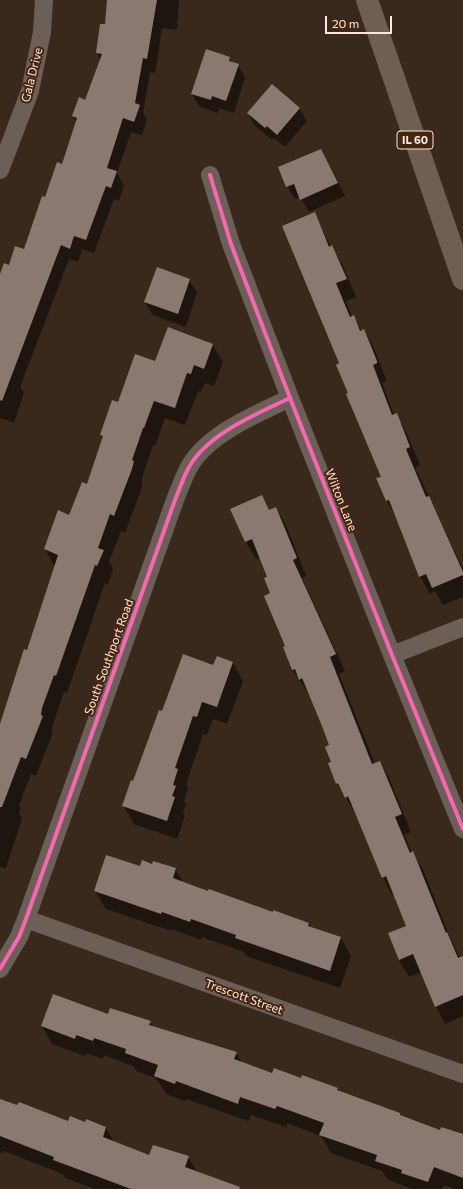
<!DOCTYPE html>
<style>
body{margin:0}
#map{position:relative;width:463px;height:1189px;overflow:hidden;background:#39281c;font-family:Commissioner,sans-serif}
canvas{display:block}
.scale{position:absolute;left:325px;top:16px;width:67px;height:18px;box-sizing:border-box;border:2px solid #fee8db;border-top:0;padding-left:5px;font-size:12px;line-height:14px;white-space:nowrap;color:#fee8db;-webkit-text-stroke:3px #452510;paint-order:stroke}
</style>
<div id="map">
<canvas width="463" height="1189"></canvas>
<div class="scale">20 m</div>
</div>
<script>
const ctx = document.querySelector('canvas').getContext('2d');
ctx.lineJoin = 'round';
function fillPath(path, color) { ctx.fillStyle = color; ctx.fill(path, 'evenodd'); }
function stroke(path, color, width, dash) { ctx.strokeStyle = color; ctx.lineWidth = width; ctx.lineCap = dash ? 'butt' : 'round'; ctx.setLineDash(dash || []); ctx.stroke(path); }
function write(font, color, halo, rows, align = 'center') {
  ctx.font = font + ' Commissioner,sans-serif'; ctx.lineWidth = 4; ctx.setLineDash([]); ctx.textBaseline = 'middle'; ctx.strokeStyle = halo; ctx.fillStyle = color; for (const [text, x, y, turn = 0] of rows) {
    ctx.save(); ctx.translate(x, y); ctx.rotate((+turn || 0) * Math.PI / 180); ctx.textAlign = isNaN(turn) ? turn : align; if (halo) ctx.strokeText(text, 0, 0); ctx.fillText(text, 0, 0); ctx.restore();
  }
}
fillPath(new Path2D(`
 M108 0H179L177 30 162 28 155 73 150 72 143 113 147 120 142 135 131 132 117 173 124 186 119 201 114 199 94 253 82 249 78 262 69 259 20 387 24 393 14 423 0 418V277L25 251 46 198 62 165 77 123 73 116 86 101 101 60 97 53 105 26Z
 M229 58 232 63 238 65 245 77 234 113 219 108 218 113 199 106 192 94Z
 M272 85 300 109 307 121 285 147 274 138 272 140 255 126 248 113Z
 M329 164 345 196 309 212 300 197 295 199 287 186Z
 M314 214 331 247 342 264 356 297 346 301 352 317 362 331 364 330 374 348 386 379 387 381 382 383 394 415 396 414 406 432 420 465 415 467 463 569V597L443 605 435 591 430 594 420 576 397 518 386 500 382 477 349 394 340 364Z
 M189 280 197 292 186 327 153 315 145 302Z
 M212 344 223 362 214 386 205 383 201 392 198 391 185 425 165 418 155 446 153 445 142 478V487L125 533 121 531 109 562 113 569 108 584 105 583 67 693 64 692 52 727V735L36 776 31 774 19 805 21 808 19 813 22 819 6 868 0 867V726L28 651 55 567 45 549 70 516 87 485 104 439 101 435 118 403 156 362Z
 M262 496 270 511 276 508 286 525 306 576 302 578 345 671 339 674 375 764 380 762 390 780 411 832 404 835 412 853 423 869 450 938 463 964V1016L445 1024 436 1007 421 972 409 977 399 960 407 926 394 894 392 895 383 877 356 814 346 798 353 795 352 794 346 797 337 783 330 746 323 725 310 696 293 670 284 648 286 647 271 594 268 577 260 557 256 559 246 542Z
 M233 663 243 681 227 724 213 719 207 735 203 734 186 784 188 788 184 801 186 804 183 813 185 816 177 839 134 824 123 805 163 712 214 666Z
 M153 865 175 869 184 883 273 914 308 923 311 928 341 938 351 956 340 988 246 956 244 952 202 937 201 940 172 929 171 931 106 909 95 891 140 867Z
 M109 1015 150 1022 153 1027 236 1053 242 1063 273 1074 302 1079 337 1088 340 1092 441 1131 463 1135V1189H455L444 1185 442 1189H412L387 1179 382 1171 331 1153 321 1136 287 1123 286 1127 251 1115 248 1121 186 1099 185 1101 166 1094 156 1078 136 1071 133 1066 104 1055 103 1059 87 1053 85 1056 52 1044 42 1026Z
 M0 1100 69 1122 85 1123 106 1128 114 1142 150 1156 188 1157 197 1172 240 1189H95L65 1178 63 1174 4 1151 3 1153 0 1152Z`), '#0007');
fillPath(new Path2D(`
 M107 0H157L147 59 143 58 135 103 140 105 134 122 123 118 107 168 117 171 111 188 106 186 86 240 74 236 70 249 61 245 2 401 0 400V274L4 263 9 265 15 246 24 249 42 196 45 197 57 162 62 164 77 118 72 116 79 97 85 100 102 54 96 53 100 24H105Z
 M206 49 230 57 229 61 239 64 226 101 212 96 211 100 191 94Z
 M272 84 300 108 277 135 267 126 265 128 247 113Z
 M321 149 338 183 300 200 294 184 286 187 278 167Z
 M315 212 329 247 332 245 347 279 336 283 350 317 354 315 360 331 364 329 377 361V363L373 365 392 415 397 413 410 447 406 449 426 497 429 496 463 572V575L432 588 426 574 419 577 389 500 386 501 376 478 381 477 346 394 348 393 336 365 339 363 282 226Z
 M157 267 190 279 178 314 144 302Z
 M168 327 213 344 204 369 194 365 191 374 187 373 175 408 154 401 144 428H143L132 460 134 461 132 469 114 516 110 514 98 548 104 550 97 566 95 565 56 676 54 675 42 708 41 715 43 716 26 759 21 757 2 807H0V724L24 649 27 650 58 555 44 549 58 510 69 515 82 482 87 484 103 436 100 435 112 400 118 402 135 354 155 361Z
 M262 495 269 510 276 507 297 558 293 560 336 654 330 657 372 764 380 761 402 814 395 817 410 853 413 851 446 933 447 932 458 958 463 956V995L435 1007 413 954 399 960 388 933 406 926 386 876 382 878 348 796 345 798 338 783 336 784 328 763 331 762 325 747 329 745 322 726 302 678 299 680 295 669 292 670 283 647 285 646 264 596 270 593 264 578 267 577 252 539 245 542 230 509Z
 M183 654 213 665 217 656 233 662 217 707 202 702 197 717 193 716 175 768 178 769 173 785 176 786 172 796 175 797 167 821 122 806 131 780 133 781 159 710 162 711Z
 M106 855 140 866 142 860 152 864 153 861 176 868 173 878 208 891 209 889 273 912V910L309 923 308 926 341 937 330 971 235 938 236 935 191 919 190 922 162 912 161 914 94 891Z
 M53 994 108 1014 110 1008 151 1021 149 1025 237 1052 234 1059 272 1073 274 1068 301 1078 302 1075 338 1088 337 1090 400 1113V1115L440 1130 441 1127 463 1134V1178L434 1167 428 1182 401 1173 402 1170 375 1161 377 1155 319 1135 324 1123 277 1106 275 1109 240 1097 238 1104 176 1081 175 1084 154 1076 158 1065 125 1053 126 1049 94 1038 93 1041 76 1035 75 1039 41 1026Z
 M0 1099 17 1105 19 1102 68 1121 70 1116 85 1122 86 1119 106 1127 103 1137 149 1155 153 1145 189 1156 185 1167 240 1187 239 1189H131L72 1167 53 1160 54 1157 0 1136Z`), '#8a7971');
stroke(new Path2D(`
 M0 170 30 91 42 32 44 0
 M210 175 231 244 290 398 392 655 463 829
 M392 655 463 627
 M26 919 463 1074
 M0 969 19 937 26 919 175 500C179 490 183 479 188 469 206 434 257 414 290 398`), '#6b5f58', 18);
stroke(new Path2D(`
 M367 0 463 279`), '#6f5e53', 22);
stroke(new Path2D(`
 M210 175 231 244 290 398 392 655 463 829
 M0 969 19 937 26 919 175 500C179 490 183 479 188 469 206 434 257 414 290 398`), '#f766af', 4);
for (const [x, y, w] of [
 [415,140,36]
]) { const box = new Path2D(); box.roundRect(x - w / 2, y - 9, w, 18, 3); ctx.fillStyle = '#452510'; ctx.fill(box); stroke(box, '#fee8db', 1); }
write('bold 11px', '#fee8db', null, [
 ["IL 60",415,140]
]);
write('12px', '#fee8db', '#452510', [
 ["Gala Drive",32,75,-76],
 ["Wilton Lane",341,500,68],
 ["South Southport Road",109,657,-70],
 ["Trescott Street",244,997,20]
]);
</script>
